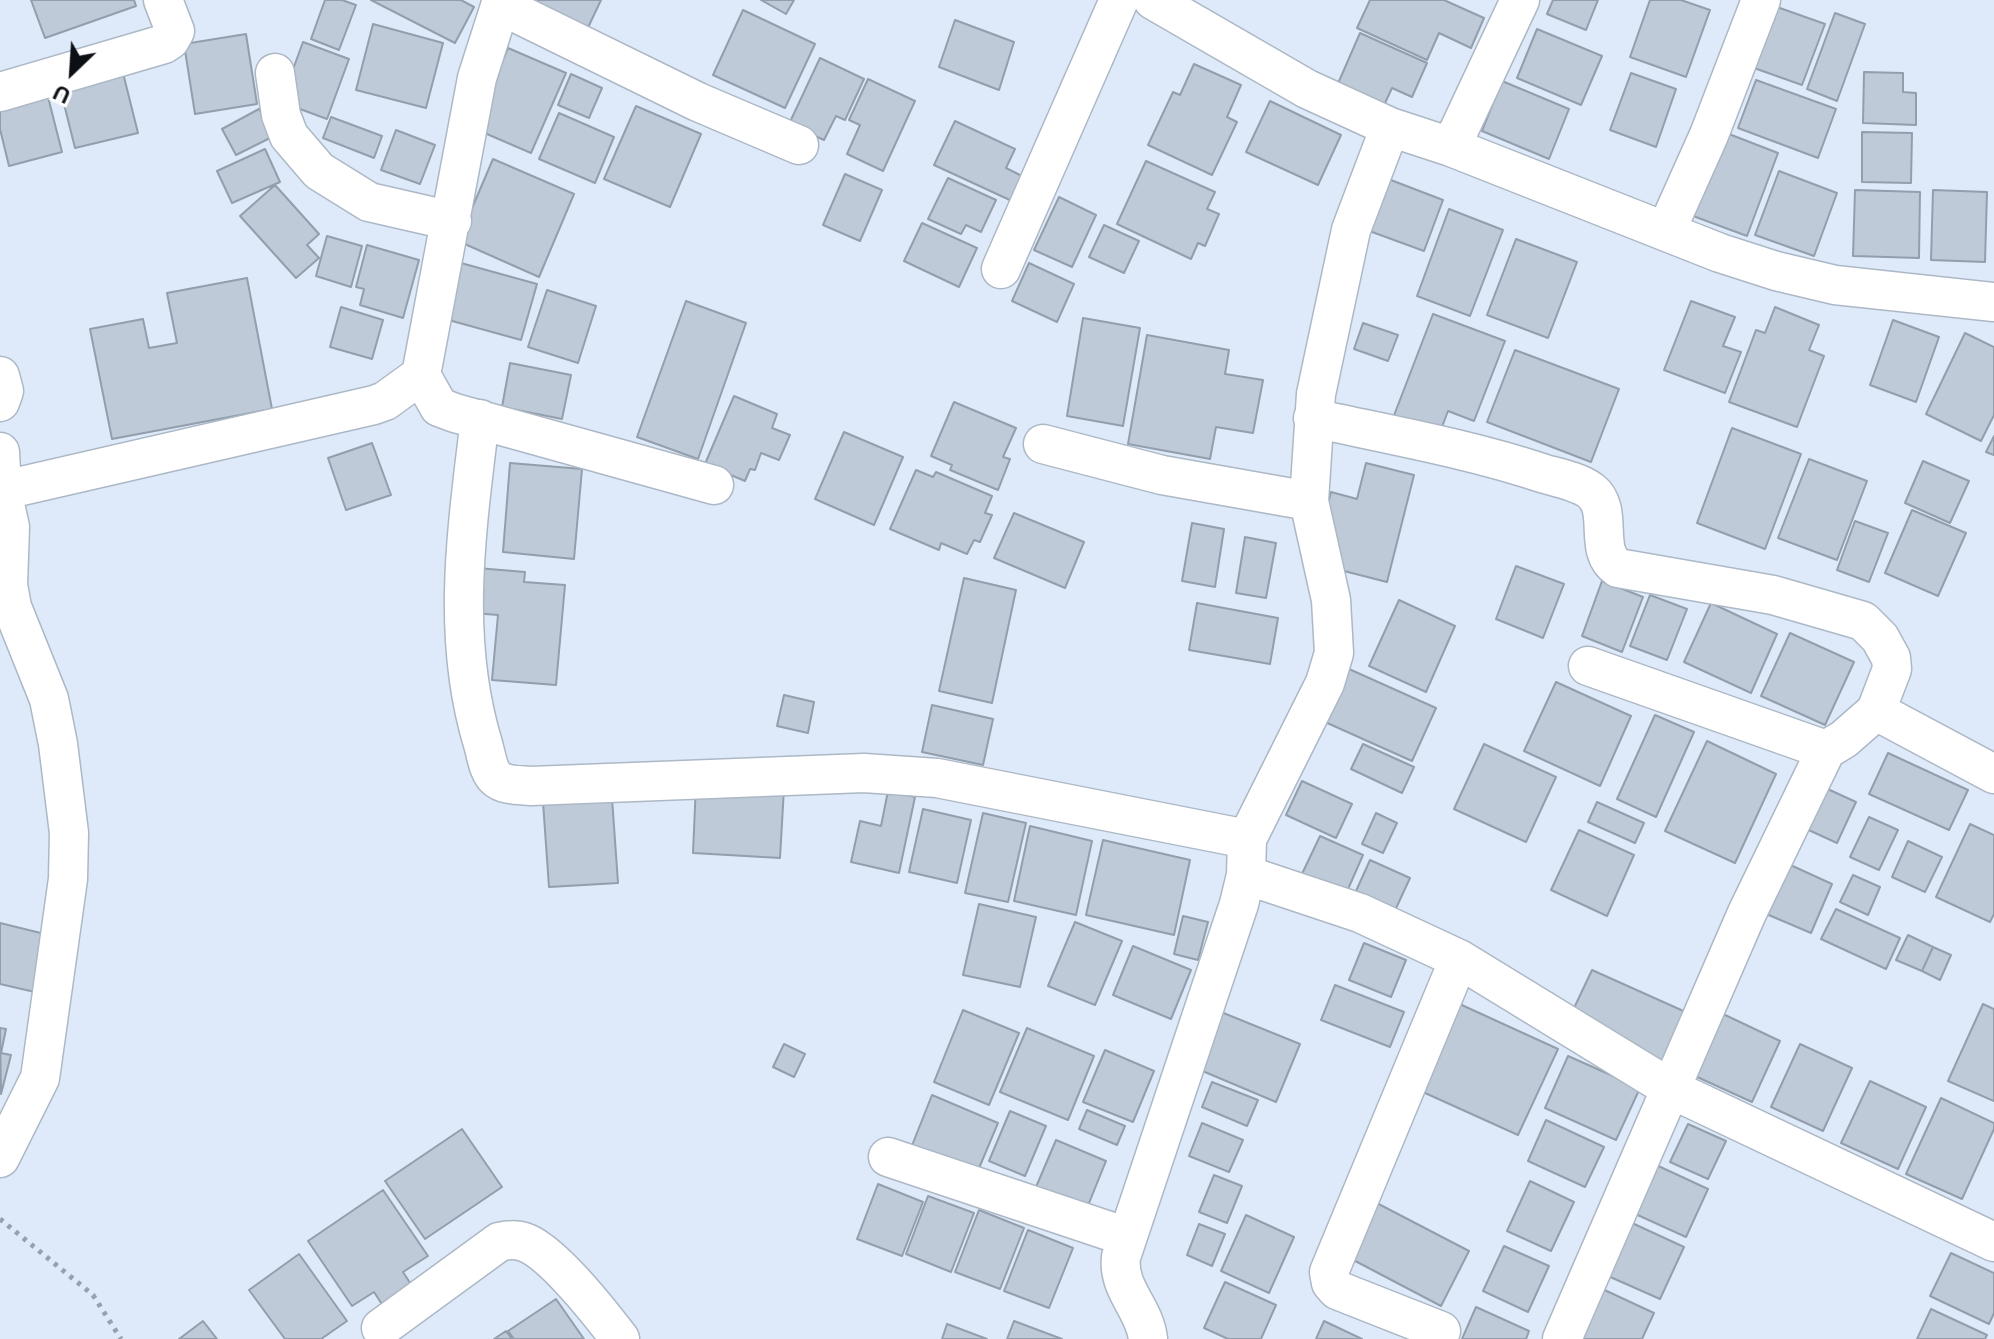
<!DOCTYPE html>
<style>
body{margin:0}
#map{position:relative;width:1994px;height:1339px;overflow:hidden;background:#deeaf9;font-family:Helvetica,sans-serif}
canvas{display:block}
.north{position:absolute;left:32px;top:32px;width:80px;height:80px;-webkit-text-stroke:6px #fff;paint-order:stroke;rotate:205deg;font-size:22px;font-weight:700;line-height:32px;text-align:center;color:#0c1015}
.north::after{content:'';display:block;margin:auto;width:28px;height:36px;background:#0c1015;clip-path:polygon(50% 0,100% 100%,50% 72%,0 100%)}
</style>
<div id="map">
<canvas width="1994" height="1339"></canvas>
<div class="north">U</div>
</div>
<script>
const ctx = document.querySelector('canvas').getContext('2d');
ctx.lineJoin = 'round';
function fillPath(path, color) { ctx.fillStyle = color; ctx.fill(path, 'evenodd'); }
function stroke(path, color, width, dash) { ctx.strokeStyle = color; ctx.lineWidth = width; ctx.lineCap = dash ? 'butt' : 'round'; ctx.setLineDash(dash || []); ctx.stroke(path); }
const building = new Path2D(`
 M31 0H134L136 6 45 38Z
 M325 0H342L356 5 339 50 311 39Z
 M371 0H461L474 7 455 43Z
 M514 0H601L585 34Z
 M761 0H794L786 14Z
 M1370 0H1444L1484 18 1471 48 1439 33 1427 60 1357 28Z
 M1553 0H1598L1586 30 1547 14Z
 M1650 0H1681L1710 10 1686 77 1630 57Z
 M1777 7 1825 24 1802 85 1754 68Z
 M743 10 815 44 785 108 713 75Z
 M1835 13 1865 24 1837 101 1807 89Z
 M955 20 1014 42 999 90 939 67Z
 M373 24 443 43 426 108 356 90Z
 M1537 29 1602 56 1581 105 1517 78Z
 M1360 33 1427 63 1412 97 1392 88 1379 116 1333 95Z
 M246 34 257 104 195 114 184 44Z
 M303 42 349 59 327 119 281 102Z
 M508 48 566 73 531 153 473 128Z
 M820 58 864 79 845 120 836 116 824 140 789 124Z
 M1194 64 1241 85 1227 117 1237 122 1212 175 1148 145 1173 92 1180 95Z
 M122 69 138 133 75 148 59 84Z
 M1864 72 1903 73V92L1916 93V125L1863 123Z
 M1631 73 1676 89 1656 147 1610 130Z
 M571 74 602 88 589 118 558 105Z
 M868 79 915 101 883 171 847 154 860 125 849 120Z
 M1756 80 1836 109 1818 158 1738 128Z
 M1502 81 1569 109 1549 159 1482 131Z
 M46 89 62 152 9 166 0 129V99Z
 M1270 101 1341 135 1318 185 1246 152Z
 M636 106 701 134 670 207 604 179Z
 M259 109 274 136 236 155 222 129Z
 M559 113 614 137 595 183 539 159Z
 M331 117 382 136 374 158 323 138Z
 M955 121 1015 149 1006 168 1024 177 1012 201 934 165Z
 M1716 129 1778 153 1747 236 1685 213Z
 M396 130 435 145 420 184 381 170Z
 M1862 132 1912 133 1911 183 1862 182Z
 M265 149 280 182 232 203 217 171Z
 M493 159 574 194 539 277 458 241Z
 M1146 161 1215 192 1207 209 1219 214 1205 246 1198 243 1191 259 1117 224Z
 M1779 171 1837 193 1814 256 1755 235Z
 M845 174 882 190 860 241 823 225Z
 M1383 177 1443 200 1424 251 1364 229Z
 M948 178 996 200 981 232 966 225 961 234 928 219Z
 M275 185 319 234 307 245 319 258 296 278 240 216Z
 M1855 190 1920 192 1919 258 1853 256Z
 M1933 190 1987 192 1985 262 1931 260Z
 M1059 197 1096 215 1072 267 1034 250Z
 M1449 209 1503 230 1470 316 1417 296Z
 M922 223 977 248 959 287 904 261Z
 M1104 225 1139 241 1124 273 1089 257Z
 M327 236 362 246 351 287 316 276Z
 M1516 239 1577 262 1548 338 1487 315Z
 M367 245 419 260 403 318 360 305 364 289 356 287Z
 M461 263 537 284 521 340 445 319Z
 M1029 263 1074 284 1057 322 1012 301Z
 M247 278 272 409 112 439 90 329 143 319 149 348 177 343 167 293Z
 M547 290 596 306 578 363 528 347Z
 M686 301 746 323 698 459 637 437Z
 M1691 301 1735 317 1723 346 1741 352 1725 393 1664 370Z
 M341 307 383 320 372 359 330 347Z
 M1775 307 1819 325 1809 350 1824 356 1797 427 1729 402 1756 330 1765 333Z
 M1433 314 1505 341 1474 421 1448 411 1439 435 1393 418Z
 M1083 318 1140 328 1123 426 1067 416Z
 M1893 320 1939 337 1916 402 1870 385Z
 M1363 323 1398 335 1388 361 1354 349Z
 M1965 333 1994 347V415L1981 441 1926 414Z
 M1147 335 1229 350 1225 374 1263 380 1253 433 1216 427 1210 459 1128 444Z
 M1515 350 1619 389 1591 462 1487 422Z
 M510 363 571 375 562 419 502 407Z
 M734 396 777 414 772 428 790 435 779 460 761 453 755 470 750 469 745 481 705 464Z
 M954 402 1016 428 1003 457 1010 459 998 490 950 470 952 465 931 456Z
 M1732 428 1801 454 1765 549 1697 523Z
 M844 432 903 457 874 525 815 499Z
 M1994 436V455L1986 452Z
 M372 443 391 495 346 510 328 458Z
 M1809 459 1867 481 1837 560 1778 538Z
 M1923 461 1969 481 1950 523 1905 503Z
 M510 463 582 469 574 559 503 552Z
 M1366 463 1414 475 1387 582 1340 570 1320 536 1331 492 1357 499Z
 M916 470 933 477 936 472 992 496 985 513 992 515 980 542 974 540 967 554 941 543 939 550 890 529Z
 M1912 510 1966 533 1938 596 1885 573Z
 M1014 513 1084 542 1065 588 994 558Z
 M1855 521 1888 533 1869 582 1837 570Z
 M1192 523 1224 529 1215 587 1182 581Z
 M1245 537 1276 543 1266 598 1236 593Z
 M1516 566 1564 584 1543 638 1496 619Z
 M477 568 525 572 524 582 565 585 556 685 492 680 498 615 473 613Z
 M964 578 1016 590 992 703 939 691Z
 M1602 581 1643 597 1622 652 1582 636Z
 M1650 595 1687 609 1667 660 1630 646Z
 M1399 600 1455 626 1426 692 1369 666Z
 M1197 603 1278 618 1270 664 1189 650Z
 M1711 603 1777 634 1751 693 1684 662Z
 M1790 633 1854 662 1825 725 1761 696Z
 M1349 669 1436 708 1412 761 1325 722Z
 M1556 682 1631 716 1600 786 1524 751Z
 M784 695 814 702 808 733 777 726Z
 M932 705 993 719 983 765 922 752Z
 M1655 715 1694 732 1656 817 1617 799Z
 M1707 741 1776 774 1735 863 1665 831Z
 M1363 744 1414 767 1402 793 1351 769Z
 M1484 744 1556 777 1526 842 1454 809Z
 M1888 753 1968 790 1949 830 1869 794Z
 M1302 781 1352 804 1336 838 1286 815Z
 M696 783 784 788 780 858 693 853Z
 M1821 786 1856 802 1837 843 1802 827Z
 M888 791 915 797 899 873 851 862 860 821 881 826Z
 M612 798 618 883 549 887 543 802Z
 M1597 802 1644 823 1635 843 1588 822Z
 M923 809 971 820 957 883 909 872Z
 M983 813 1026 823 1008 902 965 893Z
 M1376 813 1397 823 1383 853 1362 844Z
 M1869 817 1898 830 1879 870 1850 857Z
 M1970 824 1994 835V914L1990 922 1936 897Z
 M1030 826 1092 841 1076 915 1014 901Z
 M1579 830 1634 855 1607 916 1551 890Z
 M1320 836 1363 855 1345 896 1301 876Z
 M1103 840 1190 860 1174 935 1086 915Z
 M1908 841 1942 857 1925 892 1892 877Z
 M1370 860 1410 878 1392 917 1352 900Z
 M1786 863 1832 884 1811 933 1764 913Z
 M1853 875 1880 887 1868 915 1840 902Z
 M979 904 1036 917 1020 987 963 975Z
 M1836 909 1900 938 1886 969 1821 939Z
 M1183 916 1208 922 1198 960 1174 954Z
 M1075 922 1122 941 1095 1005 1048 986Z
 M0 923 53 936 39 993 0 984Z
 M1908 935 1933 947 1922 971 1896 960Z
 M1364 943 1406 960 1391 997 1349 980Z
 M1133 946 1191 970 1171 1019 1113 995Z
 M1933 947 1951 955 1940 980 1922 971Z
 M1592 970 1699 1018 1674 1074 1566 1025Z
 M1335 985 1404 1012 1390 1047 1321 1020Z
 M1453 1001 1558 1049 1518 1135 1414 1088Z
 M1983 1004 1994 1009V1101L1948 1081Z
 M963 1010 1019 1033 989 1105 934 1082Z
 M1216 1010 1300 1044 1276 1102 1193 1067Z
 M1723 1014 1780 1041 1752 1102 1695 1076Z
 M0 1028 6 1029 1 1053 11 1055 1 1094Z
 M1027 1028 1094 1056 1068 1120 1000 1092Z
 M784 1044 805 1054 794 1077 773 1067Z
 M1800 1044 1852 1068 1823 1131 1771 1107Z
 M1105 1050 1154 1071 1133 1122 1083 1102Z
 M1568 1056 1640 1088 1616 1140 1545 1108Z
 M1870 1081 1926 1107 1898 1169 1841 1143Z
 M1212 1082 1258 1100 1247 1126 1202 1107Z
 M932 1095 998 1123 974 1180 909 1153Z
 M1941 1098 1994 1123V1129L1962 1199 1906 1174Z
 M1087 1110 1125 1126 1117 1145 1079 1129Z
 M1010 1111 1046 1126 1025 1176 989 1161Z
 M1546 1120 1604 1147 1585 1187 1528 1161Z
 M1202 1123 1243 1140 1229 1172 1189 1156Z
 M1688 1124 1726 1141 1708 1179 1670 1162Z
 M462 1129 502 1187 425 1239 385 1181Z
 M1056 1140 1106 1161 1087 1208 1036 1187Z
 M1654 1164 1708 1189 1686 1237 1631 1212Z
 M1214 1175 1242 1186 1227 1223 1199 1212Z
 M1530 1181 1574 1202 1551 1251 1507 1231Z
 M878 1184 923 1202 902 1256 857 1239Z
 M383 1190 428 1256 403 1272 416 1292 387 1312 374 1292 352 1306 308 1241Z
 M928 1196 974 1213 951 1272 906 1254Z
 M1369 1199 1469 1251 1441 1306 1340 1253Z
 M979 1210 1024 1228 1000 1289 955 1272Z
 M1246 1215 1294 1237 1269 1293 1221 1271Z
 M1632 1223 1684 1247 1660 1299 1608 1276Z
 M1199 1224 1225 1234 1212 1266 1187 1255Z
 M1028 1230 1073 1248 1049 1308 1004 1291Z
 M1504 1246 1549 1266 1528 1312 1483 1291Z
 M1951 1253 1994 1273V1313L1989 1324 1930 1296Z
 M299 1254 347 1321 321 1339H285L249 1290Z
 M1225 1282 1276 1305 1261 1339H1228L1204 1328Z
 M1598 1287 1654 1313 1642 1339H1583L1575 1336Z
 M556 1299 584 1339H514L508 1331Z
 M1476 1307 1529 1331 1526 1339H1462Z
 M1931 1309 1987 1335 1985 1339H1917Z
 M203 1321 217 1339H179Z
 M1014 1321 1062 1339H1007Z
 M1324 1321 1362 1339H1316Z
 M947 1324 987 1339H942Z
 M506 1331 512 1339H494Z`);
fillPath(building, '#becad8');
stroke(building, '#939eac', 2);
const minor = new Path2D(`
 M502 0 477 78 421 375 439 407 455 413 714 485
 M1153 0 1307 89 1390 127 1451 147 1720 253 1776 271 1835 285 1994 302
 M502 6 698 102 799 145
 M275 73 281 115 289 136 319 171 369 202 452 221
 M0 92 164 44 170 40 175 31 163 0
 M1451 147 1520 0
 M1666 231 1709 135 1761 0
 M1001 269 1119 0
 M0 376 4 391 0 402
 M1313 418C1391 435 1470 449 1545 474 1560 478 1579 482 1591 491 1615 510 1592 551 1618 568L1773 595 1863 621 1880 638 1891 658 1892 669 1876 711
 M480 419C467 528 450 636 483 744 486 754 488 771 496 778 504 786 521 785 531 786L864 773 937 778 1247 839
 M1043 444 1162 475 1309 501
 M0 452 2 490 10 527 8 585 12 607 49 699 58 744 69 833 68 879 40 1078 0 1158
 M0 491 374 405 385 401 421 375
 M1588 666 1826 750
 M1246 875 1360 913 1459 959 1673 1090 1994 1242
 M888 1157 1127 1237
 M381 1328 499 1242C507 1240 516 1239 524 1242 552 1251 601 1314 620 1339
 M1441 1331 1337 1290 1331 1283 1329 1272 1459 959
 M1148 1339C1145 1309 1117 1289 1121 1257L1239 904 1246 875 1247 839 1325 683 1334 653 1331 600 1309 501 1316 394 1351 230 1390 127
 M1562 1339 1747 913 1826 750 1844 739 1876 711 1994 774`);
stroke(minor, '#adb8c6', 41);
stroke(new Path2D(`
 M0 1219 93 1295 121 1339`), '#97a0ac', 5, [4, 6]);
stroke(minor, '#fff', 38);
</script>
